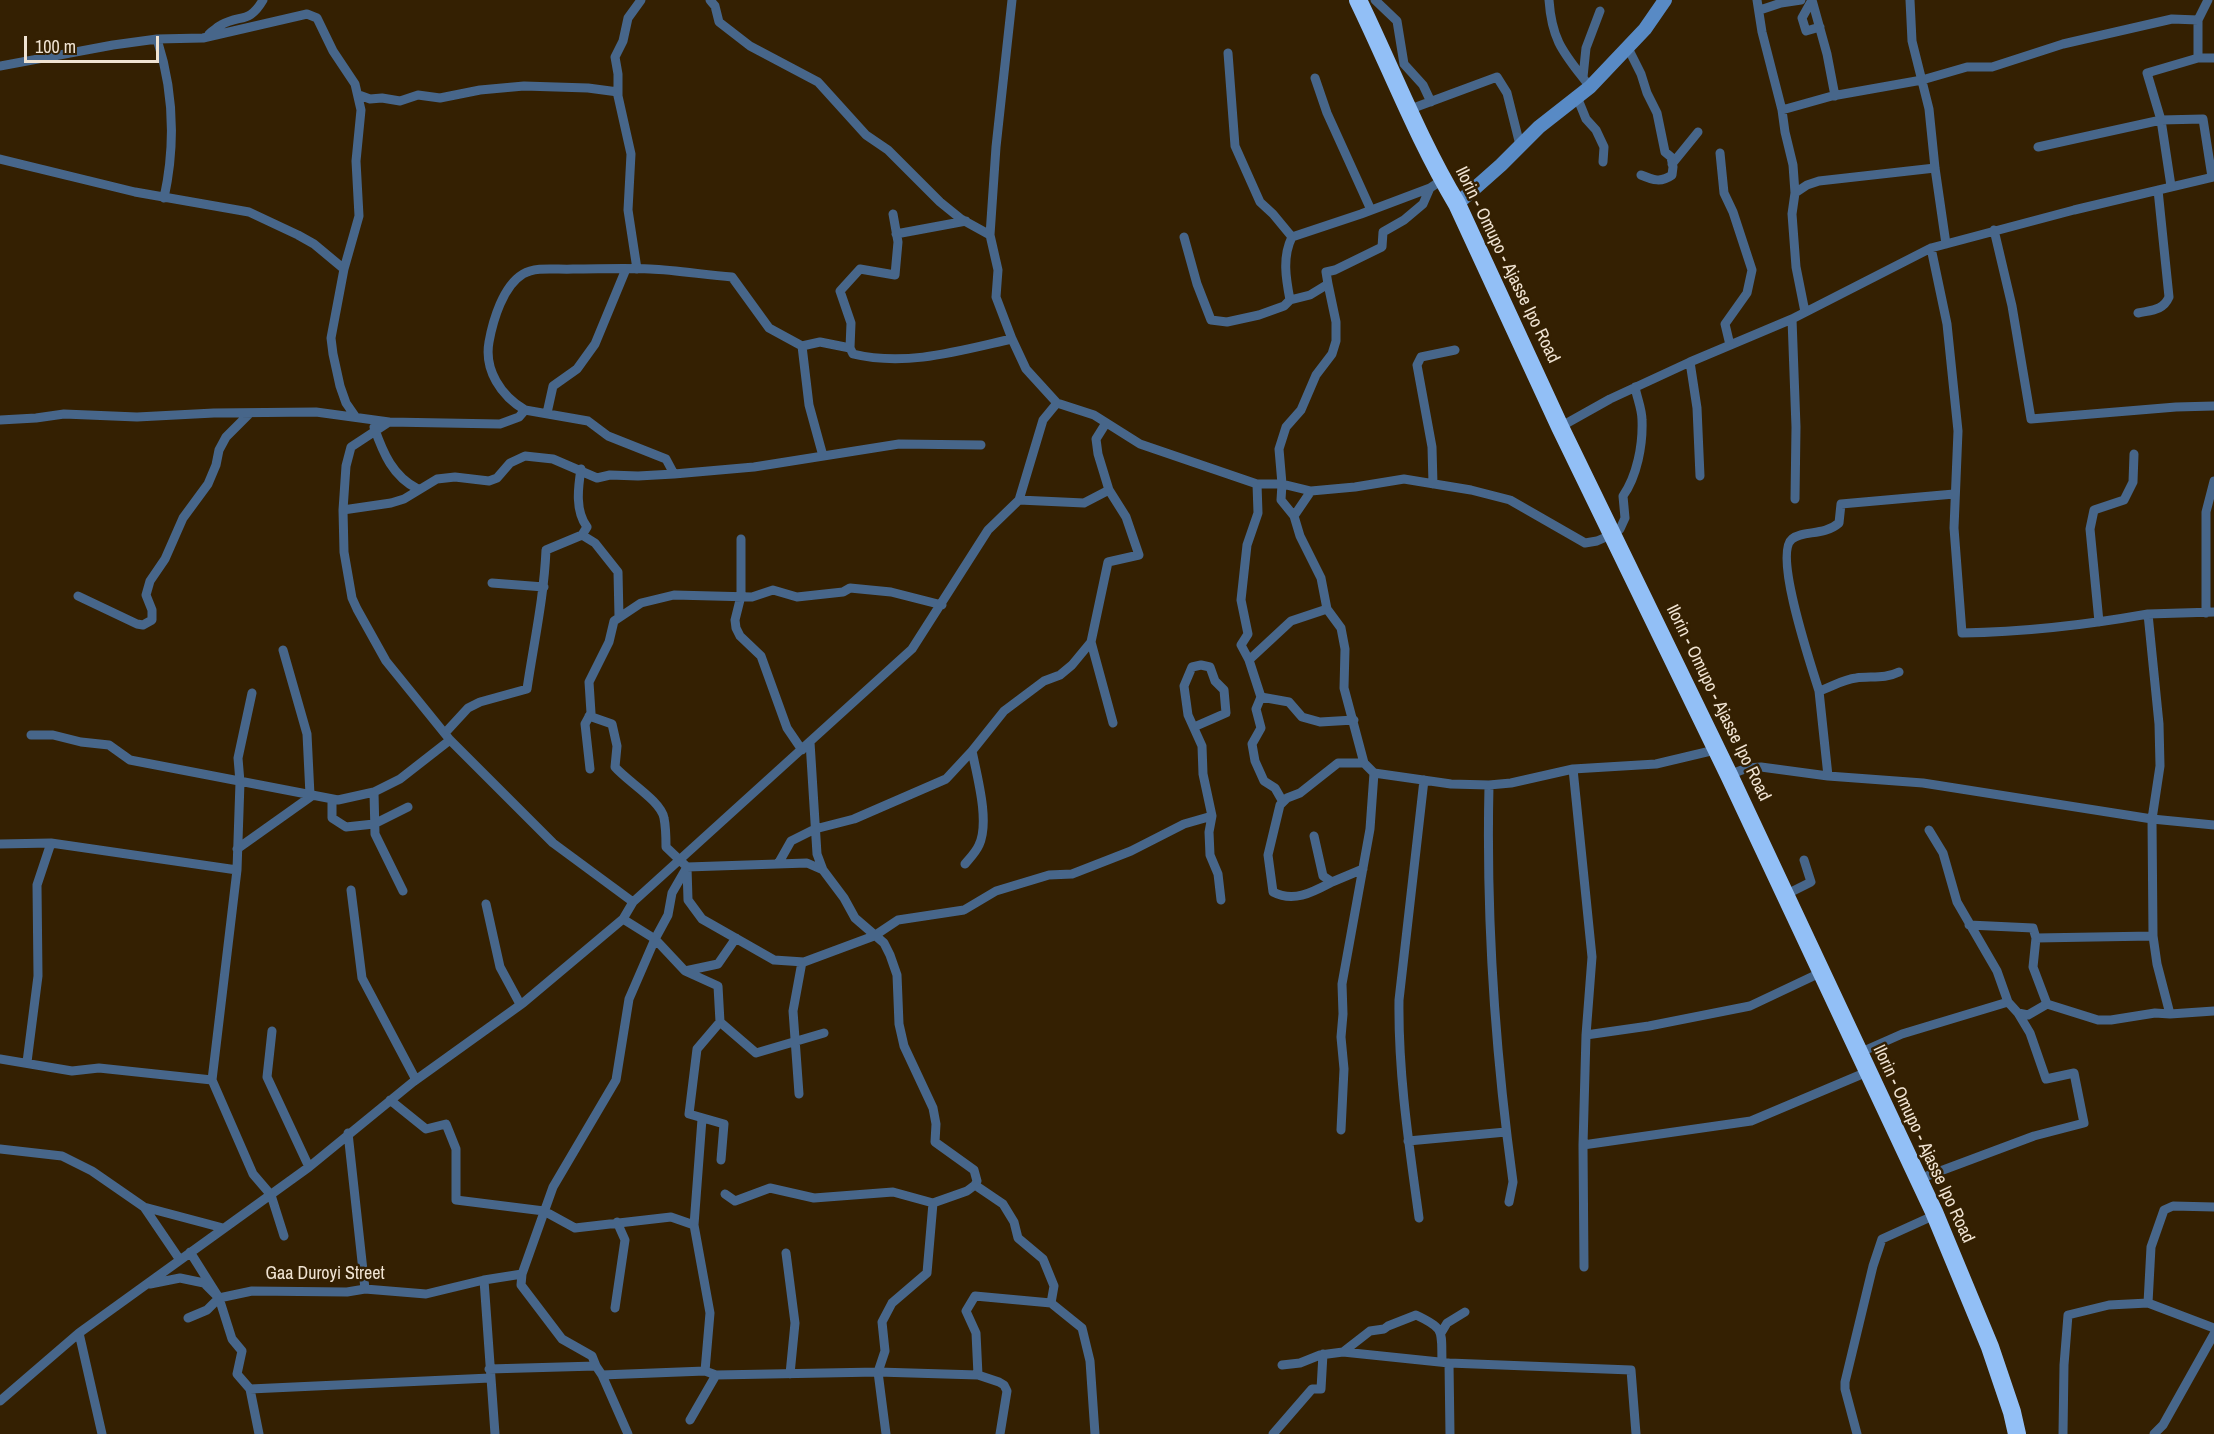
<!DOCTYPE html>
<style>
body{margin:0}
#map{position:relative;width:2214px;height:1434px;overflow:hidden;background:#342002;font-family:"Archivo Narrow",sans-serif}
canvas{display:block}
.scale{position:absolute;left:24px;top:36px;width:135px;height:27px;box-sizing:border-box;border:3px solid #f0e3d2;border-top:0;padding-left:8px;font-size:18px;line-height:21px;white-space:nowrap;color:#f0e3d2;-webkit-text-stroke:4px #342002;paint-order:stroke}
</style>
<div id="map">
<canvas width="2214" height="1434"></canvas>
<div class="scale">100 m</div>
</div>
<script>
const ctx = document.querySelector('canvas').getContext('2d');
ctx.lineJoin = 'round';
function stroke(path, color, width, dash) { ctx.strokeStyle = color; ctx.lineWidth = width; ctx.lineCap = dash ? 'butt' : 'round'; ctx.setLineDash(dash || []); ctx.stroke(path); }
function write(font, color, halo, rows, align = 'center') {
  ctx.font = font + ' "Archivo Narrow",sans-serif'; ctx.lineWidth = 5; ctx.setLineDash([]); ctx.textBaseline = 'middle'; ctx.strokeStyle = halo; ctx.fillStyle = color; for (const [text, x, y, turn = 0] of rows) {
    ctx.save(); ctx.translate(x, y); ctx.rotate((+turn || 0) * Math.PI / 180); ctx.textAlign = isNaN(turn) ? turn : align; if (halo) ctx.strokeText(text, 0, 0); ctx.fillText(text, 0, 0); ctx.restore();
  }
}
stroke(new Path2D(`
 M710 0 715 6 719 22 750 46 818 82 866 135 888 150 940 202 961 219 990 235
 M1012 0 996 147 990 235 998 270 996 297 1012 339 1026 369 1057 403 1094 415 1140 444 1257 484H1282L1311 491 1355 487 1404 479 1471 490 1510 500 1585 543 1597 541 1613 534 1620 529 1625 518 1623 496C1637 476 1643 445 1642 420 1642 409 1637 398 1635 387
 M1375 0 1397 21 1404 64 1423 85 1431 102
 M1549 0C1552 43 1565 54 1590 87
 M1757 0 1762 32 1782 110 1785 132 1793 165 1795 193 1792 214 1796 267 1805 312
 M1812 0 1827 54 1835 96
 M1812 0 1802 18 1806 31 1820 27
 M1910 0 1912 41 1929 109 1935 168 1946 244
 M1760 10 1781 3 1801 0
 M2198 20V58
 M209 34C213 31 217 27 221 25 241 14 249 24 263 0
 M157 39C174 92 176 143 164 198
 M1628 48 1641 74 1647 93 1657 113 1665 152 1671 157 1673 167 1672 175C1661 183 1653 180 1641 175
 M1228 53 1235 146 1260 202 1273 214 1292 237
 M0 66 113 45 157 39 203 38 307 14 317 18 333 51 355 84 361 110 356 161 359 216 344 269 331 338 333 354 340 386 346 403 355 416
 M1583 77 1586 48 1600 11
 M1315 78 1327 113 1371 210
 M359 95 370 99 382 98 400 101 418 95 440 98 480 90 524 86 588 88 618 92
 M1577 97 1586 119 1596 130 1604 147 1603 162
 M1408 110 1497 77 1507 93 1520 145
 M1782 110 1832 96 1922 80 1967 67H1992L2063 44 2172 19 2198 20 2208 0
 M2038 147 2161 120 2147 73 2198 58H2214
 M1720 153 1724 193 1733 212 1752 270 1747 293 1725 324 1730 345
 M0 159 135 192 249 212 298 235 314 244 344 269
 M1672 164 1698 132
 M2171 186 2161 120 2203 119 2212 177
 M1795 193 1807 185 1819 181 1935 168
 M1994 230 2012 306 2031 419 2176 407 2214 406
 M896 234 966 221
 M1184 237 1197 284 1211 320 1227 322 1259 315 1284 306 1290 300 1310 295 1328 284 1326 272 1335 270 1382 247 1383 232 1404 220 1423 204 1430 188 1442 180
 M1931 248 1947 324 1958 431 1954 528 1962 633C2025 632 2086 625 2148 614
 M637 269 628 210 631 154 618 96V74L615 57 623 41 628 18 641 0
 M1328 284 1336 322V341L1332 354 1316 375 1301 410 1286 427 1279 449 1282 484 1281 500 1294 516 1300 536 1321 578 1327 609 1341 628 1345 649 1344 688 1364 763
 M1290 300C1286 279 1282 257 1292 237L1361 214 1430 188
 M2138 313C2151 310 2163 311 2169 297L2158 190
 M1792 319 1796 427 1795 499
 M802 346 809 405 823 456
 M850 348 851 323 840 291 860 269 895 275 898 242 893 214
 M1690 362 1697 408 1700 476
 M547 413 553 386 577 369 595 344 626 269
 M0 420 36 418 64 414 137 417 214 413 316 412 389 422 500 424 519 417 525 410
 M389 422 351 447 346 466 343 510 344 552 352 598 357 609 386 661 450 740 553 843 633 902
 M374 427C383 453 393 477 418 489
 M1560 427 1610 399 1690 362 1792 319 1931 248 2074 210 2214 177
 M981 445 899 444 754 467 674 474 666 459 608 436 588 421 525 410C501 396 484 370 489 342 493 320 503 286 523 274 536 266 558 270 573 269 598 269 624 268 650 269 677 270 705 275 732 277L769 328 802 346 820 342 850 348 853 354C906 367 959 351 1012 339
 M1433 484 1432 447 1417 365 1421 357 1455 350
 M1019 500 1084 503 1109 490
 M343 510 391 503 404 499 437 479 455 477 489 481 497 478 510 463 525 456 553 459 597 478 610 475 638 476 674 474
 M1294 516 1311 491
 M582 535 595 543 618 572 619 617
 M741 539V596L735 620 736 628 740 636 761 656 787 728 802 750
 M492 583 544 587
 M78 596 137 624 143 625 152 620V610L146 595 150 581 165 559 183 518 208 484 216 465 219 450 226 437 250 413
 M2214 612 2148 614 2159 724 2160 766 2152 819 2153 936 2157 964 2170 1014 2214 1011
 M2206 613V512L2214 481
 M2099 622 2090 529 2094 510 2124 500 2133 482 2134 454
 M1091 642 1113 723
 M283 650 307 734 310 795
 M1249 660 1241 645 1248 634 1241 600 1247 545 1258 513 1257 484
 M1819 691C1812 668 1773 554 1792 539 1803 530 1824 536 1839 523L1841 504 1954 494
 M252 693 238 758 240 782 237 870 212 1080 253 1174 271 1195 284 1236
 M1261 697 1289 702 1302 717 1320 722 1354 720
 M1194 727 1226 713 1224 690 1215 681 1210 667 1201 665 1192 667 1184 686 1188 715 1202 746 1203 774 1212 816 1209 832 1210 855 1218 874 1221 900
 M445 733 468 708 480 702 527 689C534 642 544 597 546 550L582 535 587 527C575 511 578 488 581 469
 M31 735H53L81 742 109 745 130 760 338 800 374 792 400 779 450 740
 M810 742 817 854 823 870 844 898 855 918 884 943 890 955 897 975 899 1024 904 1046 933 1108 936 1124 935 1142 974 1170 977 1181 975 1185 1003 1204 1014 1222 1018 1238 1043 1259 1054 1286 1051 1303 1082 1328 1090 1361 1095 1434
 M590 769 585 724 591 713 589 682 609 642 614 621 641 603 674 595 752 597 773 590 797 597 843 592 850 588 891 592 942 605
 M1573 769 1592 957 1586 1035 1583 1145 1751 1121 1867 1072
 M1729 775 1747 768 1761 767 1828 776 1923 783 2152 819 2214 825
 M1828 776 1819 691C1831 687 1844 679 1856 678 1871 676 1885 679 1899 672
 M1489 785C1486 917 1495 1051 1513 1182L1509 1202
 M374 792 375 834 403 891
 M332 799V818L346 827 374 824 408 807
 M1283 802 1275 788 1264 781 1255 761 1252 744 1261 728 1256 709 1261 697 1249 660 1291 621 1327 609
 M1929 830 1943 853 1957 902 1997 971 2008 1002
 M1314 836 1323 876 1332 882 1363 869
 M0 844 51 843 237 870
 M237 849 313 795
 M778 864 791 841 815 829 854 819 946 779 972 751 1004 711 1044 681 1060 675 1072 665 1091 642 1108 562 1139 555 1126 517 1109 490 1098 454 1096 439 1106 423
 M965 864C970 858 976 852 979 845 990 822 977 776 972 751
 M823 870 807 863 687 867 688 900 702 919 774 960 804 962 874 936 898 920 964 910 996 891 1049 875 1072 874 1131 851 1184 824 1212 816
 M1332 882C1313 892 1294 903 1273 892L1268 855 1280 805 1287 798 1300 793 1338 763H1364L1374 773 1451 784 1489 785 1511 783 1573 769 1656 764 1715 750
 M351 890 362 978 416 1080
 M1785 895 1811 882 1804 860
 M486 904 500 967 520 1004
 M623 919 655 939 685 971 718 964 736 938
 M1969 925 2033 928 2036 938 2153 936
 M2036 938 2033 967 2047 1004 2098 1020H2111L2155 1013 2170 1014
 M685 971 718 986 720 1022 756 1053 824 1033
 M720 1022 697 1049 689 1114 724 1124 721 1160
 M272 1031 267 1077 309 1167
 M1586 1035 1649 1026 1750 1006 1822 972
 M1859 1053 1902 1034 2008 1002 2018 1013
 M0 1059 72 1071 99 1068 212 1080
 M27 1062 38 976 37 885 51 843
 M799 1094 793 1011 802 962
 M390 1100 426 1129 446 1124 456 1149V1200L544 1211 575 1228 671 1217 694 1225
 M702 1119 694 1225 710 1313 705 1371
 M1341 1130 1344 1069 1341 1037 1343 1014 1342 984 1370 829 1374 773
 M348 1133 365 1289
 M1408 1141 1506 1132
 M1583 1145 1584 1267
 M0 1149 62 1156 92 1171 144 1207 223 1228
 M1919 1179 2034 1136 2084 1123 2074 1073 2046 1079 2030 1033 2018 1013 2028 1015 2047 1004
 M725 1194 735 1201 770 1188 814 1198 893 1192 933 1203 967 1191 975 1185
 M144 1207 180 1260
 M1419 1218C1409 1145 1398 1073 1399 1000L1424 780
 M190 1252 219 1298 232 1339 242 1351 237 1374 250 1389 259 1434
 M786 1253 795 1323 790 1374
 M522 1274 521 1285 562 1339 592 1356 596 1366
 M150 1284 180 1278 204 1283 219 1298 207 1310 188 1318
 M219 1298 252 1291 347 1292 365 1289 426 1294 484 1280
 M2148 1303 2151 1247 2164 1210 2173 1206 2214 1207
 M615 1308 625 1240 617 1222
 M79 1333 102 1434
 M1441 1333 1447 1323 1465 1312
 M1343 1352 1370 1331 1384 1329 1388 1326 1416 1315C1446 1329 1441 1331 1442 1362
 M1449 1363 1450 1434
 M1282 1365 1300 1363 1320 1355 1343 1352 1449 1363 1631 1370 1636 1434
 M489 1369 596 1366 602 1375 705 1371 716 1375 690 1420
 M602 1375 628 1434
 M716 1375 878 1372 978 1375 999 1382 1004 1385 1007 1391 1000 1434
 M978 1375 976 1333 966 1311 975 1296 1051 1303
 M250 1389 490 1378
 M0 1401 79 1333 309 1167 413 1082 523 1003 623 919 633 902 912 649 988 530 1019 500 1043 420 1057 403
 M495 1434 484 1280 522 1274 553 1187 616 1080 629 999 655 939 668 915 672 893 687 867 666 847C666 838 666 828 664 818 661 801 628 782 615 767L617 746 612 724 589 716
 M886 1434 878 1372 885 1351 882 1322 892 1303 927 1273 933 1203
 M1273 1434 1312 1389H1321L1323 1354
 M1857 1434 1845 1389V1382L1873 1266 1882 1239 1935 1215
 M2063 1434 2064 1365 2068 1315 2109 1305 2148 1303 2214 1328
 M2154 1434 2163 1425 2214 1334`), '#47668a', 9);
stroke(new Path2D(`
 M1457 204 1501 165 1539 127 1590 87 1645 29 1665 0`), '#588ac5', 14);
stroke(new Path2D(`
 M1358 0C1391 68 1418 139 1457 204L1560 427 1729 775 1934 1212 1990 1347 2012 1412 2017 1434`), '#92bff6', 18);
write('18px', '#f0e3d2', '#342002', [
 ["Ilorin - Omupo - Ajasse Ipo Road",1507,265,64],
 ["Ilorin - Omupo - Ajasse Ipo Road",1718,703,64],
 ["Ilorin - Omupo - Ajasse Ipo Road",1923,1144,65],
 ["Gaa Duroyi Street",325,1274]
]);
</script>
